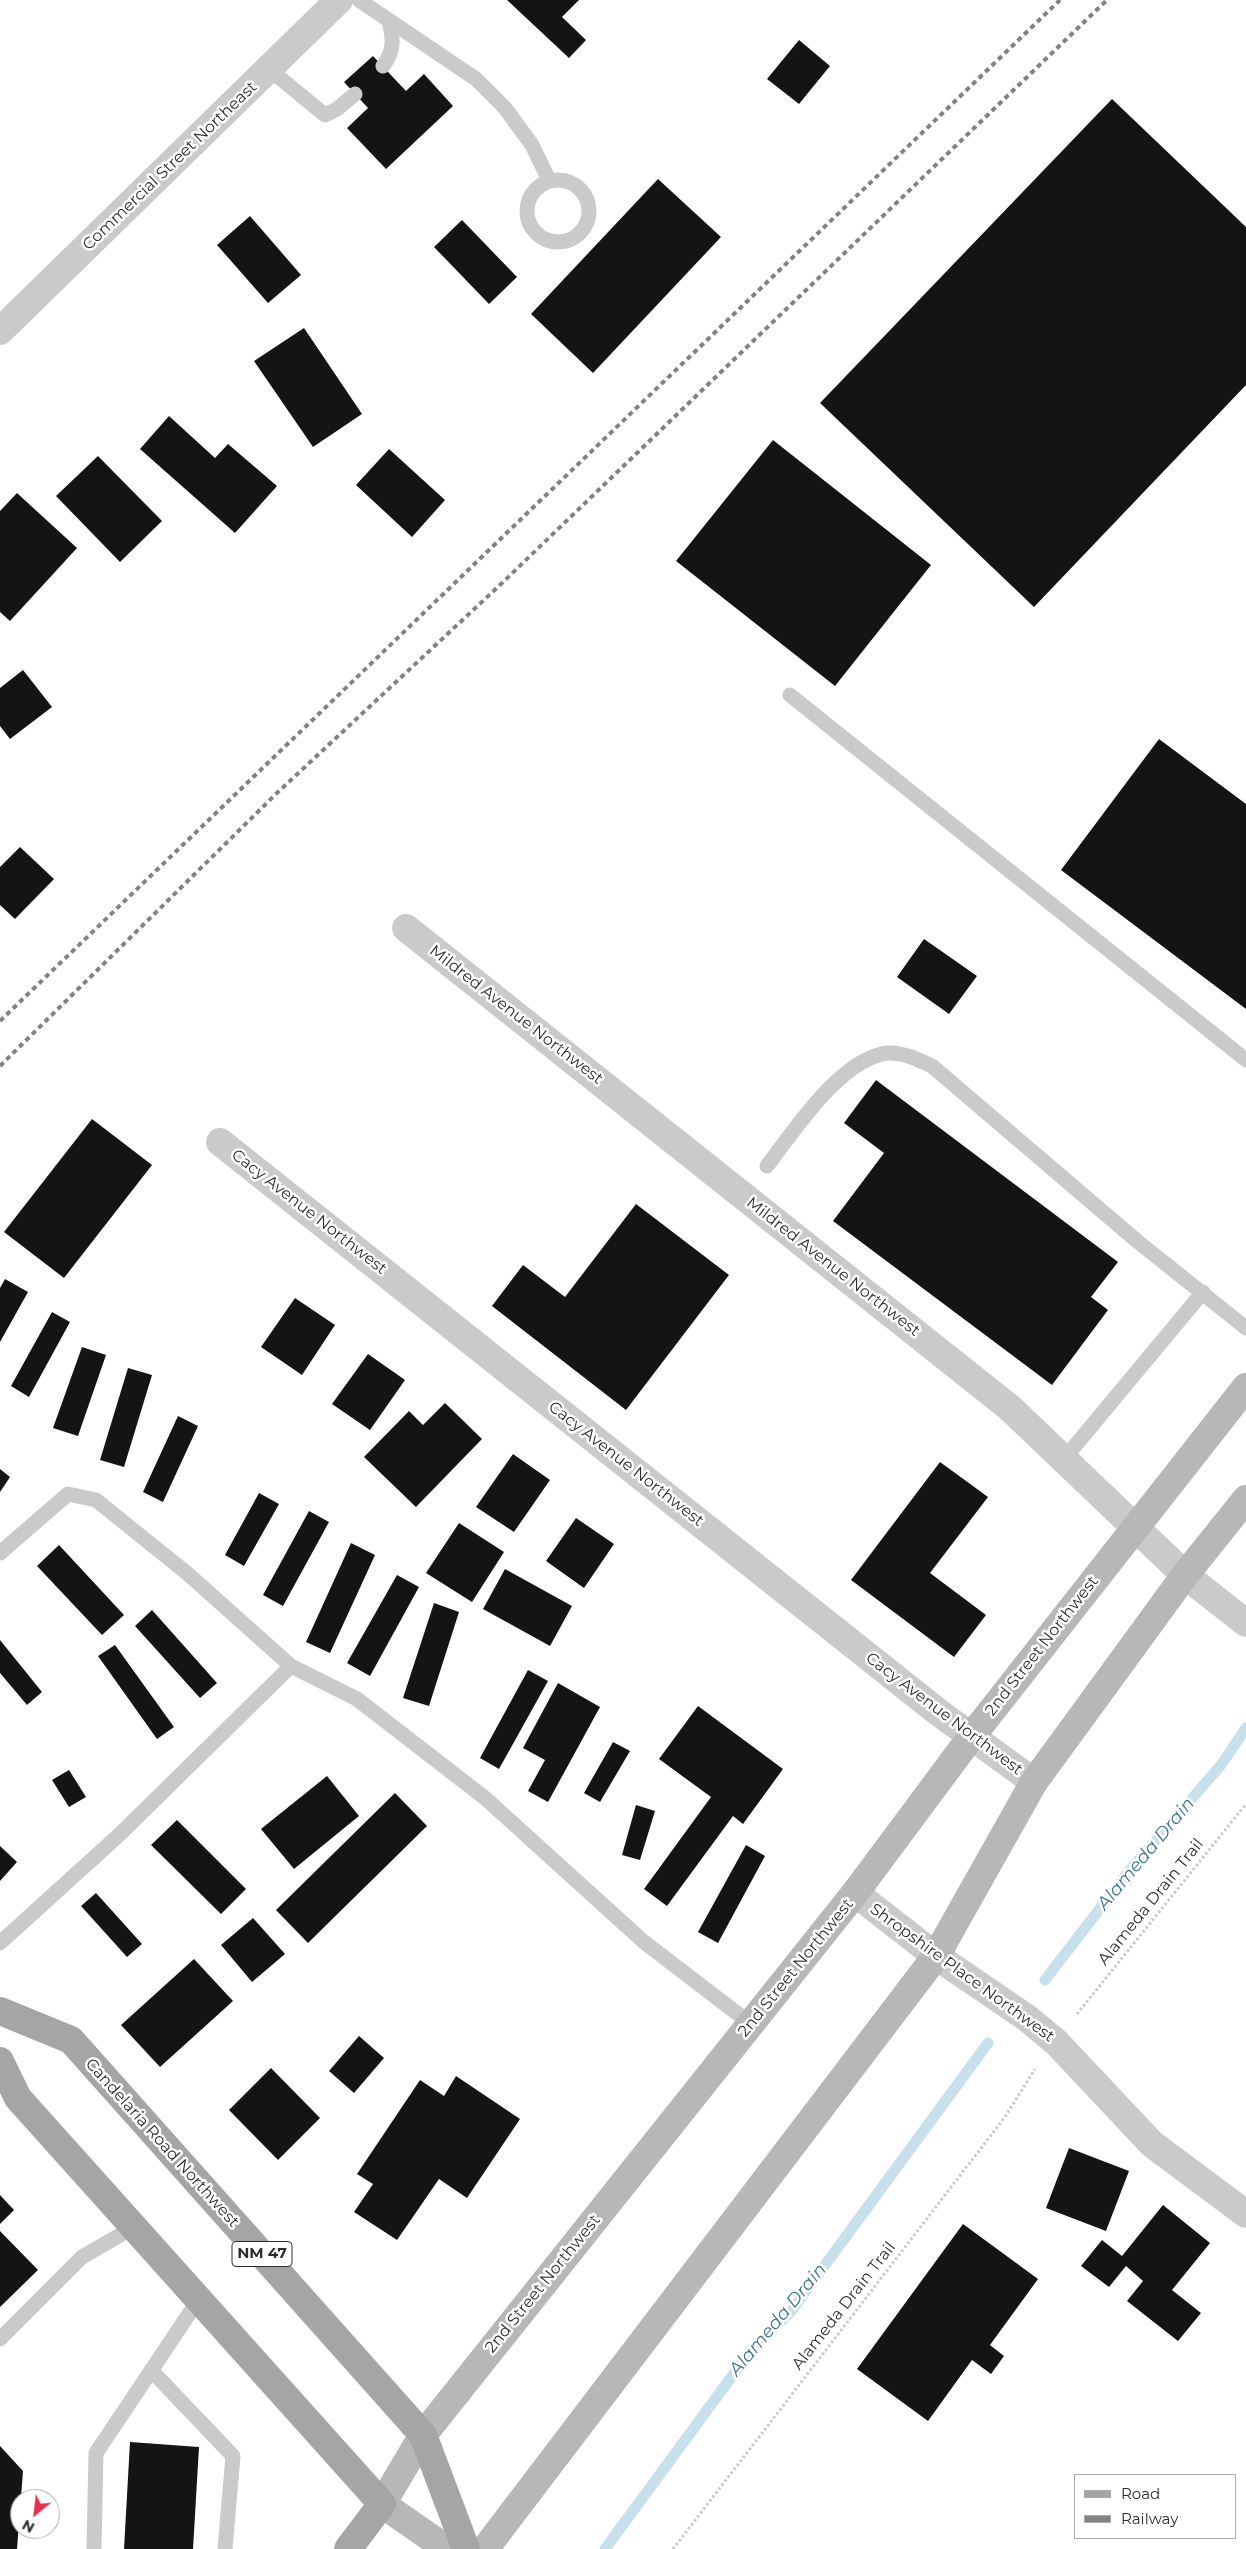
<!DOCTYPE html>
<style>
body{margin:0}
#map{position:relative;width:1246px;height:2549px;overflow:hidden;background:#fff;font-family:Montserrat,sans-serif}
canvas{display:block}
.legend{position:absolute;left:1074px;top:2474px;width:162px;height:65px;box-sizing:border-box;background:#fff;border:1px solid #ababab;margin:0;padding:6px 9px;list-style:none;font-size:15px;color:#2d2d2d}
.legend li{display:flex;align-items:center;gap:10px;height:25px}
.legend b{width:25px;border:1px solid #ababab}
.north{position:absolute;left:10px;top:2489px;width:50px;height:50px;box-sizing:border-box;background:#fff;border:1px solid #ababab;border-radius:50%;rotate:209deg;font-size:14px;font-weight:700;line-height:20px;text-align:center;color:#2d2d2d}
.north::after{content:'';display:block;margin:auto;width:18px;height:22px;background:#e3314e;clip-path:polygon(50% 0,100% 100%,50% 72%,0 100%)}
</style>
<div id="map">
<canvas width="1246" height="2549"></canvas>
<ul class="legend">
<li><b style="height:6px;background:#a5a5a5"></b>Road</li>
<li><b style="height:6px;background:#828282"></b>Railway</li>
</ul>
<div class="north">N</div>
</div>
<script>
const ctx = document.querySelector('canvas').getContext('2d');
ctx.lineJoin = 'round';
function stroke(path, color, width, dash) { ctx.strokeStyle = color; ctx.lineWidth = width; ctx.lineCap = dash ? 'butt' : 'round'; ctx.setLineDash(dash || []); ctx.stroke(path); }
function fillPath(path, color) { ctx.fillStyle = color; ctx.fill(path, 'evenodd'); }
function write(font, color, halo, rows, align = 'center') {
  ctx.font = font + ' Montserrat,sans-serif'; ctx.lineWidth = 5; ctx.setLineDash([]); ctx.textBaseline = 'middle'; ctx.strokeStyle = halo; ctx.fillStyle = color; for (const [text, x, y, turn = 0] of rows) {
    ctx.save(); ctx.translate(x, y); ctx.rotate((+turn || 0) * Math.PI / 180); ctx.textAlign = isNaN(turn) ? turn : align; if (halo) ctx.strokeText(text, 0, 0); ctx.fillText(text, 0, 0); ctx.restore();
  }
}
stroke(new Path2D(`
 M1045 1980 1125 1876 1221 1765 1246 1728
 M605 2549 752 2349 792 2310 988 2043`), '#c7e0eb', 11);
fillPath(new Path2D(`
 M507 0H579L562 17 586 40 569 58Z
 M799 40 830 66 799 104 767 79Z
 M373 56 406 91 424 74 453 106 386 169 347 128 368 108 344 82Z
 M1112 99 1246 227V385L1034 607 820 403Z
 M658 179 721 237 593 373 531 314Z
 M250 216 301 275 268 303 217 245Z
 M462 220 517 277 489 304 434 247Z
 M304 328 362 414 313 447 254 361Z
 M169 416 215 458 228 444 277 486 235 533 140 449Z
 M773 440 931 565 835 686 676 561Z
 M389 449 445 500 412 537 356 485Z
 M98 456 162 521 120 562 56 496Z
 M17 493 77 548 10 621 0 612V511Z
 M23 670 52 707 10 739 0 726V688Z
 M1159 739 1246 804V1009L1061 870Z
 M20 847 54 879 15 919 0 905V867Z
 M924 939 977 976 949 1014 897 977Z
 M876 1080 1118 1262 1091 1297 1108 1310 1052 1385 833 1221 884 1153 844 1123Z
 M92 1119 152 1165 64 1278 4 1232Z
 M636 1204 729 1275 626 1410 492 1306 523 1265 565 1297Z
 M5 1279 28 1292 0 1342V1288Z
 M295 1298 335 1325 302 1375 261 1347Z
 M52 1312 70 1322 29 1397 11 1386Z
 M82 1347 106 1355 78 1436 53 1428Z
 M368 1354 405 1380 370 1430 332 1404Z
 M128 1368 152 1375 124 1467 100 1460Z
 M445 1403 482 1439 416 1507 364 1457 409 1411 423 1425Z
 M178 1416 198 1426 163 1502 143 1492Z
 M513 1454 550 1480 514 1532 476 1507Z
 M940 1462 988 1497 930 1573 986 1615 954 1657 851 1580Z
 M0 1469 10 1477 0 1492Z
 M259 1493 279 1504 244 1566 225 1555Z
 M309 1511 329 1522 283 1606 263 1595Z
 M576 1518 614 1544 584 1588 546 1561Z
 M459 1523 504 1552 472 1602 426 1573Z
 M351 1543 375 1555 330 1653 306 1642Z
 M59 1545 124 1615 102 1635 37 1566Z
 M505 1569 572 1606 550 1646 483 1609Z
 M397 1575 419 1587 370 1676 347 1663Z
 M434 1603 459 1612 429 1706 403 1698Z
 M152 1610 217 1683 200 1698 135 1626Z
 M0 1640 42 1692 27 1705 0 1673Z
 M115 1645 174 1727 157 1739 98 1656Z
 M528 1670 548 1681 499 1769 480 1758Z
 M558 1683 600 1707 548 1802 528 1791 545 1760 523 1748Z
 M698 1706 783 1769 743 1824 733 1816 667 1906 644 1889 711 1797 659 1759Z
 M613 1742 630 1751 600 1802 584 1793Z
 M69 1770 86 1797 69 1807 52 1780Z
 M327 1776 359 1816 294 1869 261 1829Z
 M395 1793 427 1826 308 1943 276 1910Z
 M636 1805 655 1811 640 1860 622 1855Z
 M177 1820 246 1889 221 1914 151 1845Z
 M746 1845 765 1856 718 1943 698 1932Z
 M0 1846 17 1862 0 1881Z
 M96 1893 142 1944 127 1957 81 1906Z
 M253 1918 285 1954 252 1982 221 1945Z
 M194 1959 233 2001 160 2067 121 2025Z
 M359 2036 384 2058 354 2093 329 2071Z
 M271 2068 320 2118 278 2160 229 2110Z
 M456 2076 520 2119 467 2198 439 2179 397 2240 354 2212 373 2184 357 2174 420 2080 444 2096Z
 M1069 2148 1129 2171 1106 2231 1046 2208Z
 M0 2195 14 2210 0 2224Z
 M1163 2205 1210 2243 1172 2290 1201 2313 1178 2341 1127 2301 1143 2281 1126 2266 1109 2287 1081 2266 1102 2240 1122 2256Z
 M963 2224 1038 2279 990 2345 1004 2356 991 2374 972 2360 928 2421 857 2369Z
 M0 2231 38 2270 0 2307Z
 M130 2442 199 2447 193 2549H124Z
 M0 2446 23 2471 17 2549H0Z`), '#141414');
stroke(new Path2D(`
 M1077 2014 1246 1804
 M673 2549 1005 2117 1035 2069`), '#cacaca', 3, [2.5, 2.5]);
stroke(new Path2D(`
 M359 0 476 79 505 108 532 145 549 180
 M383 66C395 50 393 39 389 20
 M269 69 325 115 337 109 355 94
 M527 211a31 31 0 1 1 62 0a31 31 0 1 1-62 0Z
 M790 695 1246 1060
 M767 1166C794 1131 841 1058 888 1053 903 1052 919 1060 932 1066L1137 1241 1246 1328
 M1064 1459 1203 1292
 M0 1553 68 1494 96 1500 188 1574 291 1666 357 1699 485 1798 644 1942 751 2024
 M0 1943 119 1835 291 1666
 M0 2339 82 2257 134 2227
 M151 2370 233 2456 225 2549
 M94 2549 96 2453 199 2299`), '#cacaca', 15);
stroke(new Path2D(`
 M0 331 339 0
 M406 928 1010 1408 1185 1575 1246 1623
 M220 1142 938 1712 1034 1782
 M855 1893 936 1956 1027 2018 1056 2042 1152 2144 1246 2214`), '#cacaca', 28);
stroke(new Path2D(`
 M447 2549 382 2504 423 2435 855 1893 971 1737 1246 1387
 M485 2549 936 1956 1034 1782 1185 1575 1246 1499`), '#b7b7b7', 28);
stroke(new Path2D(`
 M0 2011 71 2040 423 2435 466 2549
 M0 2061 18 2098 382 2504 348 2549`), '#a5a5a5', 28);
stroke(new Path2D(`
 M0 1021 1060 0
 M0 1066 277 793 500 585 1107 0`), '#828282', 4, [5, 4]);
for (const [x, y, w] of [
 [262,2254,60]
]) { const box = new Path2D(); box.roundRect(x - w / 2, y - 12.5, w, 25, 4); ctx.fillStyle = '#fff'; ctx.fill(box); stroke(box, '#2d2d2d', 1); }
write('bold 15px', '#2d2d2d', null, [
 ["NM 47",262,2254]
]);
write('16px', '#2d2d2d', '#fff', [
 ["Commercial Street Northeast",170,166,-44],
 ["Mildred Avenue Northwest",516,1015,38],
 ["Cacy Avenue Northwest",309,1212,38],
 ["Mildred Avenue Northwest",833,1267,38],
 ["Cacy Avenue Northwest",626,1464,38],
 ["2nd Street Northwest",1042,1646,-52],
 ["Cacy Avenue Northwest",944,1714,37],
 ["Alameda Drain Trail",1151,1902,-51],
 ["2nd Street Northwest",796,1968,-51],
 ["Shropshire Place Northwest",962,1973,36],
 ["Candelaria Road Northwest",162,2143,48],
 ["2nd Street Northwest",543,2284,-51],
 ["Alameda Drain Trail",844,2306,-52]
]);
write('italic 18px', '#3c768e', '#fff', [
 ["Alameda Drain",1146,1854,-50],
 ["Alameda Drain",778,2320,-50]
]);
</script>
